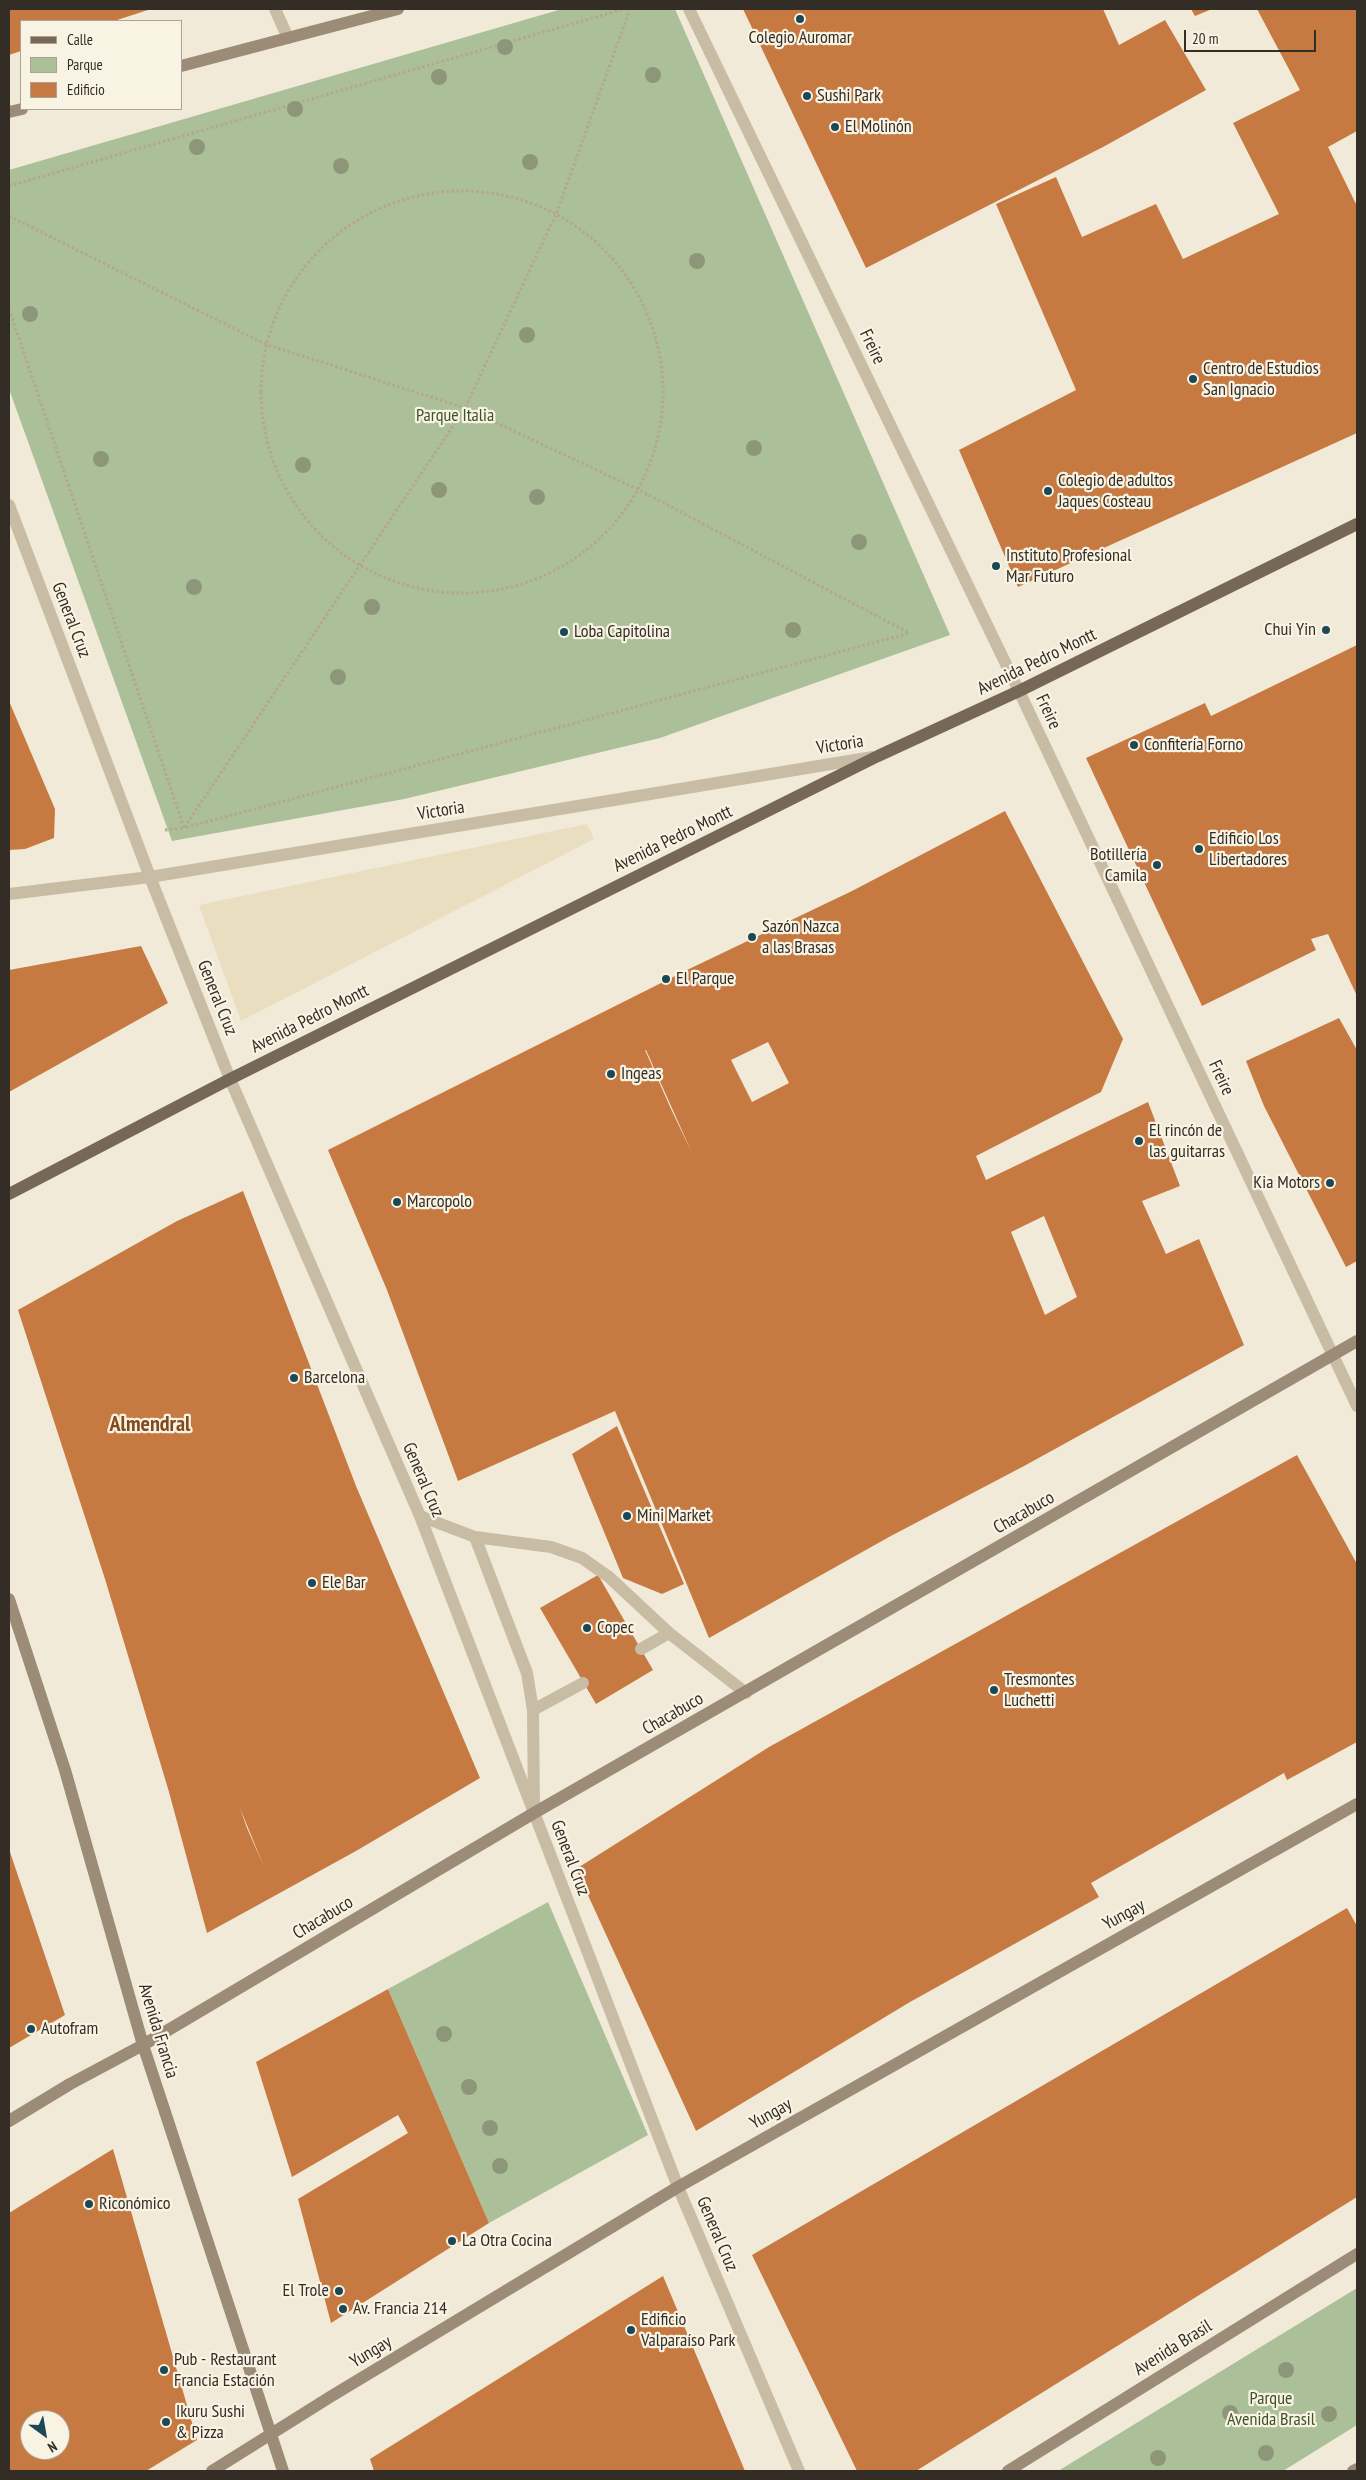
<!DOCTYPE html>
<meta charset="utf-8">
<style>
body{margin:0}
#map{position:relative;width:1366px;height:2480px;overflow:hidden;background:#f1ead8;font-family:"PT Sans Narrow",sans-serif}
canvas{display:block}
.frame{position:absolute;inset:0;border:10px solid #342d26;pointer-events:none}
.legend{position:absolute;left:20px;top:20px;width:162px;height:90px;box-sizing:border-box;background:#f9f3e4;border:1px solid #aaa498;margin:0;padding:6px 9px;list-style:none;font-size:15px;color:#342d26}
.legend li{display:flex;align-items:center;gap:10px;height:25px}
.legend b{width:25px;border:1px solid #aaa498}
.north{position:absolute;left:20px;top:2410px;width:50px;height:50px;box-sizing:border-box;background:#f9f3e4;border:1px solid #aaa498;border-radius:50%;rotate:148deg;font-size:14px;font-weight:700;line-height:20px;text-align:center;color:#342d26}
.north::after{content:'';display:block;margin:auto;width:18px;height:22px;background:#1c4755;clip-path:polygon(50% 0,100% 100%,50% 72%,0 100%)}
.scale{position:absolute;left:1184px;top:30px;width:132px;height:22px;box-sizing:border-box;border:2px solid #342d26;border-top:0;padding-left:6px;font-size:15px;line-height:18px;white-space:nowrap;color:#342d26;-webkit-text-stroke:4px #f9f3e4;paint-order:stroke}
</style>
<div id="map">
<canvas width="1366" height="2480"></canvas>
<div class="frame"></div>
<ul class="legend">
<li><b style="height:6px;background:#766757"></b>Calle</li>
<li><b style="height:14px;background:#abc098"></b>Parque</li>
<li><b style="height:14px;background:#c67a41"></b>Edificio</li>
</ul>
<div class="north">N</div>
<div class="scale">20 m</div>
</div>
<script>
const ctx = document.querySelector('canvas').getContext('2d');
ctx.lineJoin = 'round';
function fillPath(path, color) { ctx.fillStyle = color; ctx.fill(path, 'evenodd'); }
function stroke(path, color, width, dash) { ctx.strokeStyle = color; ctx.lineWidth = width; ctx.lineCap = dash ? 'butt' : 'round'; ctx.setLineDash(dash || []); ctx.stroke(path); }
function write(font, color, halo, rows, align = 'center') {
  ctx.font = font + ' "PT Sans Narrow",sans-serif'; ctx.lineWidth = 4.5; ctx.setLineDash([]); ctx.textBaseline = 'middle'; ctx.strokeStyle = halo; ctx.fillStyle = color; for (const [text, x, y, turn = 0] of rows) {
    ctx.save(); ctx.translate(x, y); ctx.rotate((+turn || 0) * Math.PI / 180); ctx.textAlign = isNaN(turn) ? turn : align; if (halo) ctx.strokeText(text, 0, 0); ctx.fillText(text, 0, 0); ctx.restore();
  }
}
fillPath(new Path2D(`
 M562 9H675L950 635 660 738 404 799 172 841 9 389V170Z
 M548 1902 648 2135 489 2223 388 1989Z
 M1357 2288V2425L1283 2471H1058Z`), '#abc098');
fillPath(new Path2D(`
 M587 824 594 839 241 1021 199 905Z`), '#e9debf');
fillPath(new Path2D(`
 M9 9H151L114 21H21V51L9 55Z
 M743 9H1103L1119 45 1165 20 1206 90 1103 147 866 268Z
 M1191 9H1212L1195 16Z
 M1257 9H1357V131L1328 147 1357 206V433L1018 587 959 450 1076 390 996 204 1056 177 1082 237 1156 204 1183 259 1279 214 1233 123 1300 90Z
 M1357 645V996L1328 934 1311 939 1316 950 1202 1006 1086 758 1205 703 1211 716Z
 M9 701 55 809 54 838 25 849 9 850Z
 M1005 811 1123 1039 1101 1092 976 1156 986 1180 1148 1102 1180 1186 1142 1201 1166 1254 1199 1239 1244 1345 1024 1466 889 1537 709 1638 615 1411 458 1481 387 1290 328 1150 687 970 852 891ZM768 1042 789 1083 752 1102 731 1060ZM645 1050H646L692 1153 671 1109ZM1044 1216 1077 1297 1045 1315 1011 1232Z
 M141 946 168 1003 9 1092V970Z
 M1339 1018 1357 1050V1261L1346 1267 1264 1106 1246 1061Z
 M243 1191 356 1486 480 1778 356 1851 207 1933 169 1792 105 1579 18 1310 177 1221ZM240 1808 264 1867 247 1828Z
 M617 1426 684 1584 662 1594 623 1578 572 1454Z
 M1297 1455 1357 1564V1742L1287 1780 1284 1773 1091 1883 1099 1897 910 2002 696 2131 576 1869 769 1747Z
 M598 1575 653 1670 596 1704 540 1608Z
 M9 1849 65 2015 9 2048Z
 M1347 1908 1357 1926V2197L916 2471H857L752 2255Z
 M388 1989 489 2223 331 2323 298 2199 408 2133 398 2115 292 2177 256 2062Z
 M113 2149 197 2440 146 2471H9V2213ZM30 2420H60V2450H30Z
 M663 2276 745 2471H374L370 2459Z`), '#c67a41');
stroke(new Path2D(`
 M9 186 624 9
 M261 392a201 201 0 1 1 402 0a201 201 0 1 1-402 0Z
 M9 216 265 344 465 408 641 491 909 633
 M9 309 184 828 910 633
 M165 830 184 828 465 408 557 212 630 9`), '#b4a68f', 3, [2.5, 2.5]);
stroke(new Path2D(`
 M420 1516 475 1537 551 1547 582 1558 609 1577 669 1633 746 1693
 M475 1537 527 1673 533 1710
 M641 1649 669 1633
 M534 1811 533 1710 583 1683`), '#c9bca4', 12);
stroke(new Path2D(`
 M275 9 288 38
 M689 9 1019 691 1357 1406
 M9 505 150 877 230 1079 420 1516 678 2187 799 2471
 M9 894 150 877 873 757`), '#c9bca4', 12);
stroke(new Path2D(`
 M181 66 398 9
 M9 112 22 109
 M9 1599 65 1770 143 2045 283 2471
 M9 2121 70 2084 143 2045 534 1813 1357 1341
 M212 2471 330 2397 678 2187 1357 1804
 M1008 2471 1357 2254
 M1353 2471 1357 2469`), '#9c8b76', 12);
stroke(new Path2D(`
 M9 1194 230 1079 878 756 1019 691 1357 524`), '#766757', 12);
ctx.fillStyle = '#8d9678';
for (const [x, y] of [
 [505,47],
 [653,75],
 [439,77],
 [295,109],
 [197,147],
 [530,162],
 [341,166],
 [697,261],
 [30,314],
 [527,335],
 [754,448],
 [101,459],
 [303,465],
 [439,490],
 [537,497],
 [859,542],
 [194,587],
 [372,607],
 [793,630],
 [338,677],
 [444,2034],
 [469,2087],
 [490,2128],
 [500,2166],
 [1286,2370],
 [1230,2413],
 [1329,2414],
 [1266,2453],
 [1158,2458]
]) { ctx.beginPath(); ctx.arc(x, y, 8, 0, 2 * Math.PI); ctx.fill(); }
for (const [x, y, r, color] of [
 [800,19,5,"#1c4755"],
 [807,96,5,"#1c4755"],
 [835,127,5,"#1c4755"],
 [1193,379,5,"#1c4755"],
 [1048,491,5,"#1c4755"],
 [996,566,5,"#1c4755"],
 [1326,630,5,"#1c4755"],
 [564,632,5,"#1c4755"],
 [1134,745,5,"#1c4755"],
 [1199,849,5,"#1c4755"],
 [1157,865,5,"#1c4755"],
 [752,937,5,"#1c4755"],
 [666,979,5,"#1c4755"],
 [611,1074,5,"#1c4755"],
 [1139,1141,5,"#1c4755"],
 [1330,1183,5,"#1c4755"],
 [397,1202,5,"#1c4755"],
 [294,1378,5,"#1c4755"],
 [627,1516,5,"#1c4755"],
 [312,1583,5,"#1c4755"],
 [587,1628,5,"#1c4755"],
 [994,1690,5,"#1c4755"],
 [31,2029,5,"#1c4755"],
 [89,2204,5,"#1c4755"],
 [452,2241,5,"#1c4755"],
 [339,2291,5,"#1c4755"],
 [343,2309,5,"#1c4755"],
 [631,2330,5,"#1c4755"],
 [164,2370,5,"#1c4755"],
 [166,2422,5,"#1c4755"]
]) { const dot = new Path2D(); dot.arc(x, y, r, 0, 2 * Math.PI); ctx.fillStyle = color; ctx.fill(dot); stroke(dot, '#f9f3e4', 2); }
write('18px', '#342d26', '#f9f3e4', [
 ["Colegio Auromar",800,38,"center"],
 ["Sushi Park",817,96],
 ["El Molinón",845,127],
 ["Centro de Estudios",1203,369],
 ["San Ignacio",1203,390],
 ["Colegio de adultos",1058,481],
 ["Jaques Costeau",1058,502],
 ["Instituto Profesional",1006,556],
 ["Mar Futuro",1006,577],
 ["Chui Yin",1316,630,"right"],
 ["Loba Capitolina",574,632],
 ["Confitería Forno",1144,745],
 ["Edificio Los",1209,839],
 ["Libertadores",1209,860],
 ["Botillería",1147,855,"right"],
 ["Camila",1147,876,"right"],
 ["Sazón Nazca",762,927],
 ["a las Brasas",762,948],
 ["El Parque",676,979],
 ["Ingeas",621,1074],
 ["El rincón de",1149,1131],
 ["las guitarras",1149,1152],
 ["Kia Motors",1320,1183,"right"],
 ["Marcopolo",407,1202],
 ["Barcelona",304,1378],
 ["Mini Market",637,1516],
 ["Ele Bar",322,1583],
 ["Copec",597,1628],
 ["Tresmontes",1004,1680],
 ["Luchetti",1004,1701],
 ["Autofram",41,2029],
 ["Riconómico",99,2204],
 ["La Otra Cocina",462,2241],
 ["El Trole",329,2291,"right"],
 ["Av. Francia 214",353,2309],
 ["Edificio",641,2320],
 ["Valparaíso Park",641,2341],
 ["Pub - Restaurant",174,2360],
 ["Francia Estación",174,2381],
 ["Ikuru Sushi",176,2412],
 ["& Pizza",176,2433]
], 'left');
write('18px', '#342d26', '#f9f3e4', [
 ["Freire",872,347,64],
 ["General Cruz",71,620,69],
 ["Avenida Pedro Montt",1037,662,-26],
 ["Freire",1048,712,65],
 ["Victoria",840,745,-9],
 ["Victoria",441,811,-9],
 ["Avenida Pedro Montt",673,839,-26],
 ["General Cruz",217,998,68],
 ["Avenida Pedro Montt",310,1019,-27],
 ["Freire",1221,1078,65],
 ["General Cruz",423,1480,67],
 ["Chacabuco",1024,1513,-30],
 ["Chacabuco",673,1714,-30],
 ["General Cruz",570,1858,69],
 ["Yungay",1124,1915,-29],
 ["Chacabuco",323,1918,-31],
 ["Avenida Francia",158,2031,73],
 ["Yungay",771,2114,-29],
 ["General Cruz",717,2234,67],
 ["Avenida Brasil",1173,2348,-32],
 ["Yungay",371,2352,-31]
]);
write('18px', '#3c522a', '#f9f3e4', [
 ["Parque Italia",455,416],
 ["Parque",1271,2399],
 ["Avenida Brasil",1271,2420]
]);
write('bold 22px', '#834a1f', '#f9f3e4', [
 ["Almendral",150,1425]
]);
</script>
